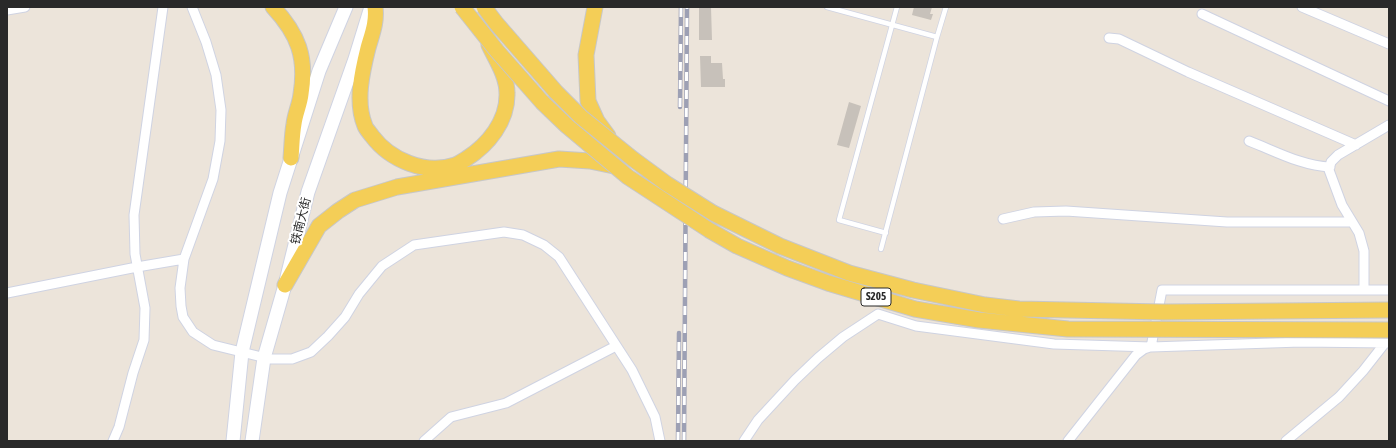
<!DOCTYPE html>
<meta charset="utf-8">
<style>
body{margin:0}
#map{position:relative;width:1396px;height:448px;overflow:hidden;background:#ece4da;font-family:"Asap Condensed",sans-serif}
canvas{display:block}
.frame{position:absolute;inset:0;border:8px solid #292929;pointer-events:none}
</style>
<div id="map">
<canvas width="1396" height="448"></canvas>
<div class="frame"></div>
</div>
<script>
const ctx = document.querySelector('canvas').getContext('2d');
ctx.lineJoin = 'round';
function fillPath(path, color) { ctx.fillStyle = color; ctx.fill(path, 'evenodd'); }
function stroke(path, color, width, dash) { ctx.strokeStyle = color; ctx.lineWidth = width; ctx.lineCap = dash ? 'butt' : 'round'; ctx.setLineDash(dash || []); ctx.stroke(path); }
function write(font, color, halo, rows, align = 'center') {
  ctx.font = font + ' "Asap Condensed","Noto Sans SC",sans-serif'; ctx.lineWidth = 4; ctx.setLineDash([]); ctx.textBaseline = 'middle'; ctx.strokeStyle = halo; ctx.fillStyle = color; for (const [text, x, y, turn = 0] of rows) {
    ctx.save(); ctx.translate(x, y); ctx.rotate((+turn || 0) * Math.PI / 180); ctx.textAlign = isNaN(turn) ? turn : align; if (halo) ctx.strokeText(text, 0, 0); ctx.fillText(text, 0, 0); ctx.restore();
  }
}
fillPath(new Path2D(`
 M699 7H711L712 40H699Z
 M914 7H932L930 14H933L931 20 912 15Z
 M700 56H711V63H722L723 79H725V87H701Z
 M849 102 861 106 849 148 837 145Z`), '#c7c1ba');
const service = new Path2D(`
 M827 7 937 37
 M886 233 839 220 897 7
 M881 249 937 37 946 7`);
const minor = new Path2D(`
 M192 7 206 42 216 75 221 110 220 141 213 179 184 259 180 288 181 306 183 317 193 332 213 345 270 359H292L311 352 328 336 345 317 359 294 382 266 414 245 504 232 523 235 544 245 559 257 632 370 655 417 660 441
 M1302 7 1389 44
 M7 10 25 7
 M1202 14 1389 101
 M1109 38 1119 39 1188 72 1356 145
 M1249 141C1275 151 1302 166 1330 167
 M1003 219 1034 212 1066 211 1227 222H1352
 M1364 290V251L1359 233 1342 205 1329 170 1331 162 1338 155 1389 125
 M7 293 137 267 184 259
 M1151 347 1162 290H1389
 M113 441 119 427 133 373 144 340 145 308 135 254 134 215 163 7
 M424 441 451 417 506 403 616 346
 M744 441 758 420 795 380 818 358 843 337 878 314 916 326 1054 344 1151 347 1301 342 1389 343
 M1068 441 1136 355 1144 349 1150 347
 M1286 441 1339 397 1363 371 1385 343`);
const secondary = new Path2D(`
 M233 441 242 352 280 193 319 71 346 7
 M252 441 264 358 285 285 308 192 355 59 371 7`);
const primary = new Path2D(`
 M273 7C298 34 307 57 301 94 300 104 295 114 294 124 292 135 292 146 291 158
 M375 7C377 22 372 34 368 48 362 72 355 102 365 126 366 129 370 133 372 136 390 160 425 175 455 165 459 164 462 161 466 159 488 145 508 121 507 93 507 76 496 60 489 45
 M595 7 586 55 588 101 597 121 608 136
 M285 285 319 226 338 211 355 200 397 187 559 159 590 161 614 166`);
stroke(service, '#cfd3e2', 6);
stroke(minor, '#cfd3e2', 11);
stroke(secondary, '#cfd3e2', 15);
stroke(primary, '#c7c7c7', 17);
stroke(service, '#fff', 4.5);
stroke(minor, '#fff', 9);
stroke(secondary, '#fff', 13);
stroke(primary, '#f4ce57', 15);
const rail = new Path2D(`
 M680 107 681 7
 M678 441 679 333
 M684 441 687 7`);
stroke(rail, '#9da0b4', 4.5);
stroke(rail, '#fff', 3, [9]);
const primaryBridge = new Path2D(`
 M462 7 497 51 542 102 567 126 628 177 709 230 737 246 787 268 828 283 915 309 979 320 1068 329 1389 330
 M484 7 496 23 556 92 581 117 633 159 667 184 713 213 780 246 849 273 913 290 985 305 1019 309 1163 312 1389 310`);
stroke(primaryBridge, '#c7c7c7', 17, []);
stroke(primaryBridge, '#f4ce57', 15);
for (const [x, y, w] of [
 [876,297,30]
]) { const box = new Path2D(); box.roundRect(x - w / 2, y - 9, w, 18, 3); ctx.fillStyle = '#fff'; ctx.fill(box); stroke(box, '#292929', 1); }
write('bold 11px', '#292929', null, [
 ["S205",876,297]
]);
write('12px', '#292929', '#fff', [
 ["铁南大街",301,221,-76]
]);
</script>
